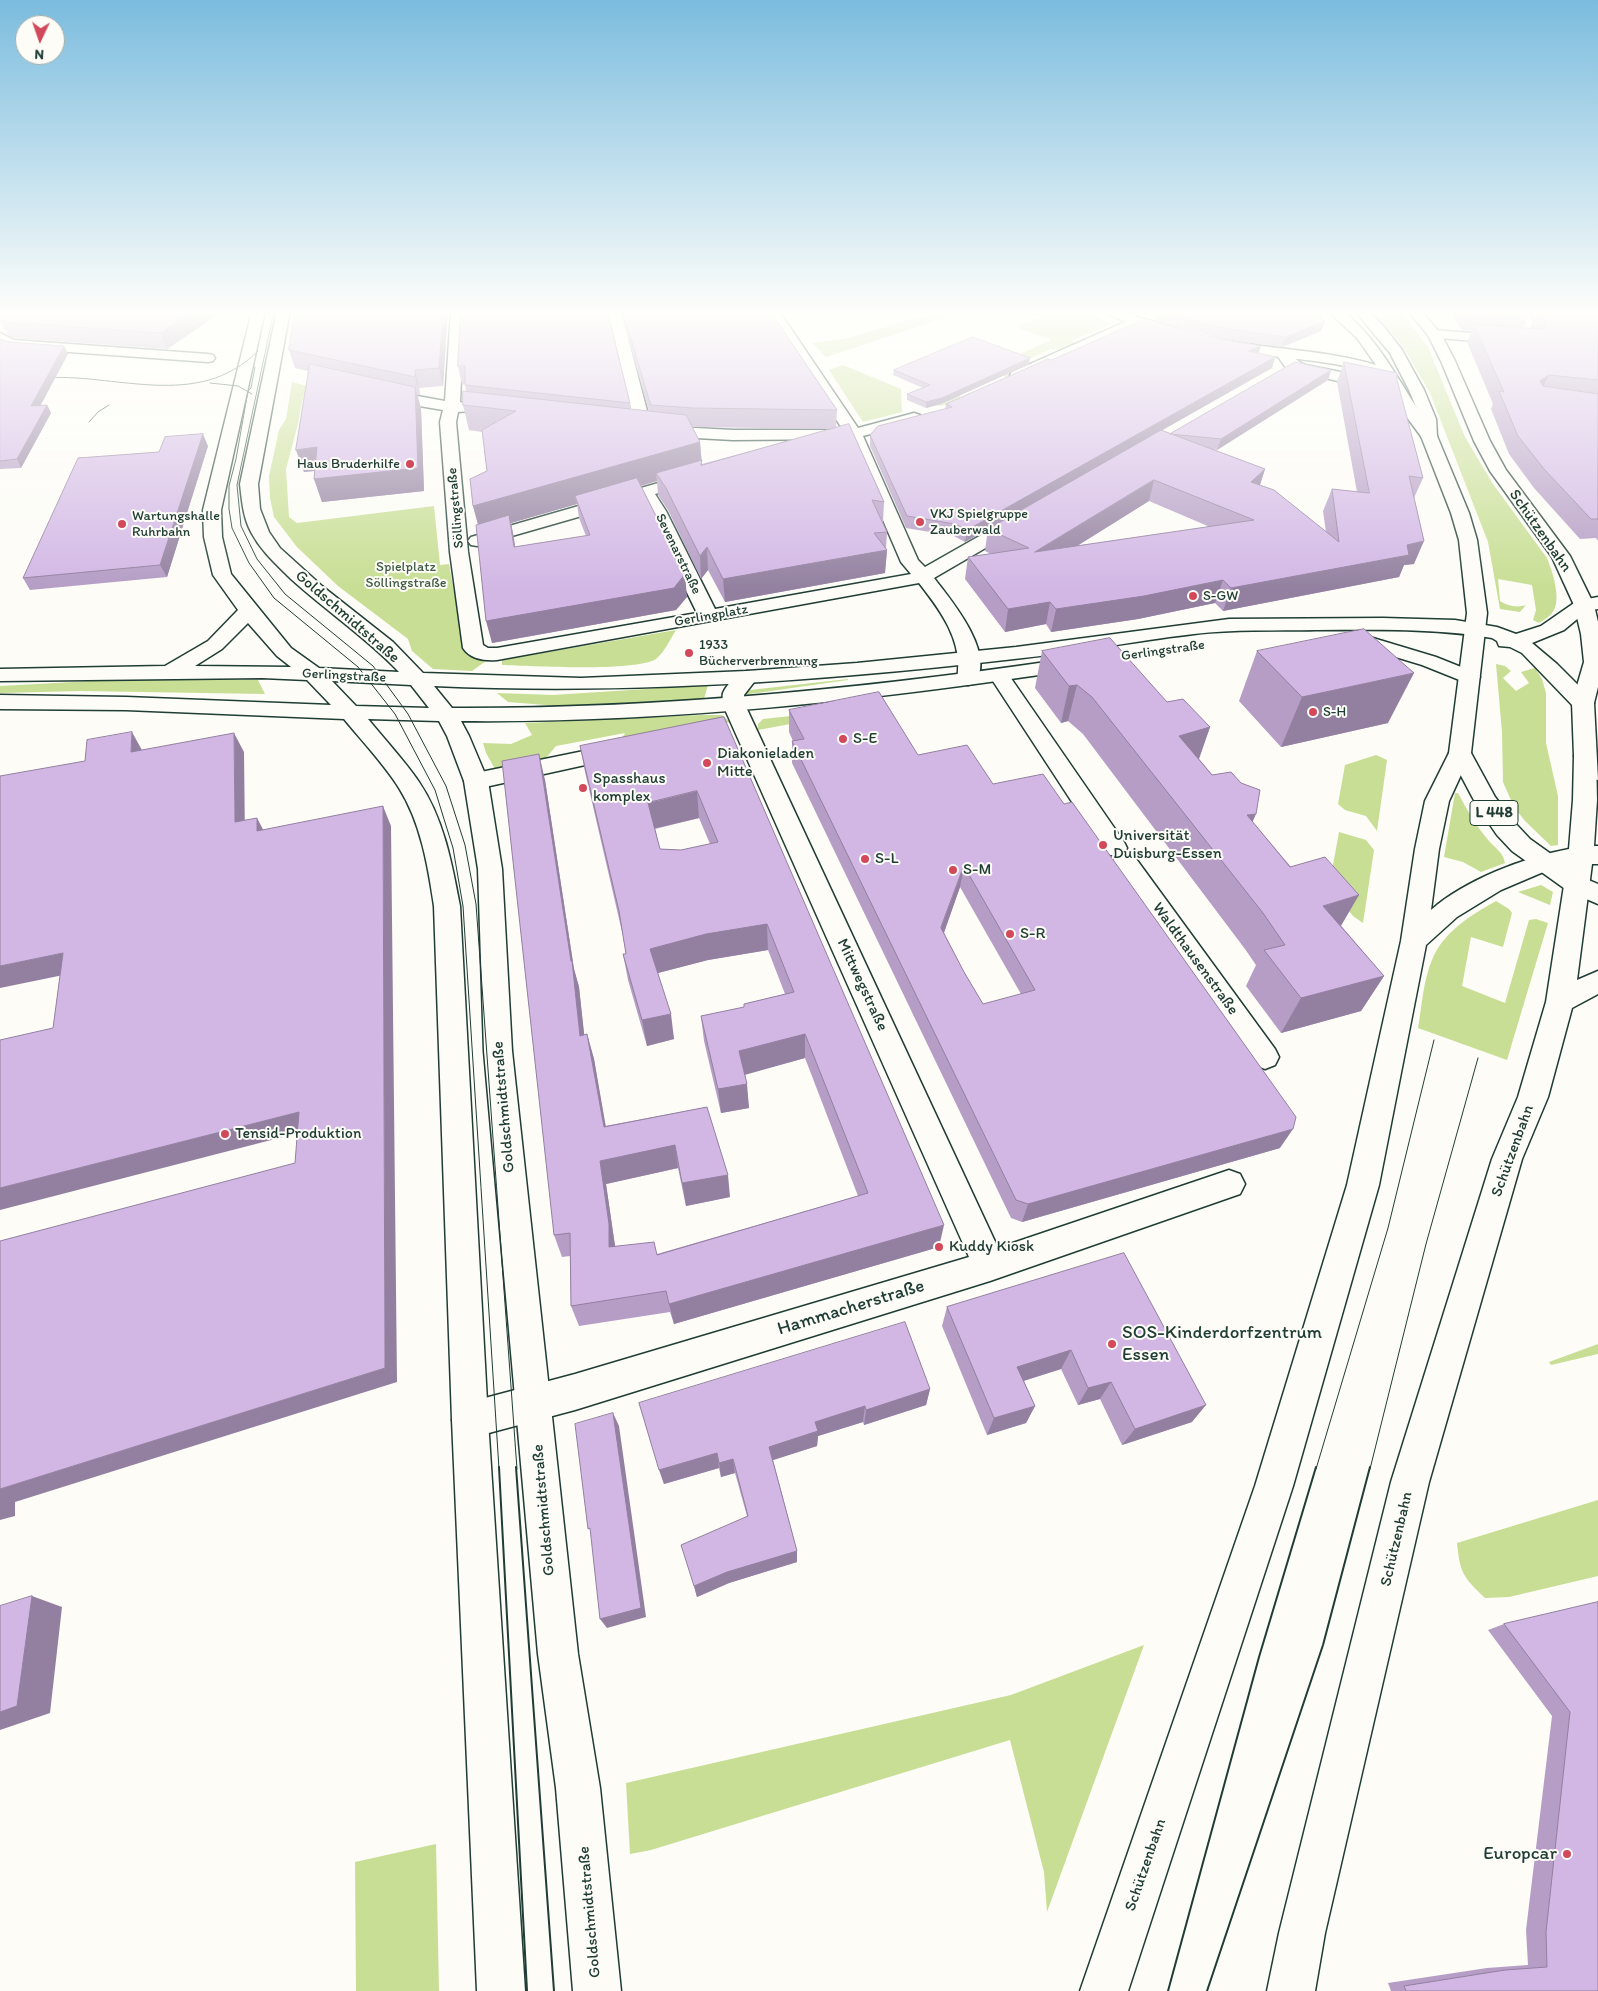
<!DOCTYPE html>
<meta charset="utf-8">
<style>
body{margin:0}
#map{position:relative;width:1598px;height:1991px;overflow:hidden;background:#fdfcf7;font-family:Itim,sans-serif}
canvas{display:block}
.north{position:absolute;left:15px;top:15px;width:50px;height:50px;box-sizing:border-box;background:#fdfcf7;border:1px solid #a4b0a9;border-radius:50%;rotate:183deg;font-size:14px;font-weight:700;line-height:20px;text-align:center;color:#1f3d34}
.north::after{content:'';display:block;margin:auto;width:18px;height:22px;background:#d1495b;clip-path:polygon(50% 0,100% 100%,50% 72%,0 100%)}
</style>
<div id="map">
<canvas width="1598" height="1991"></canvas>
<div class="north">N</div>
</div>
<script>
const ctx = document.querySelector('canvas').getContext('2d');
ctx.lineJoin = 'round';
function fillPath(path, color) { ctx.fillStyle = color; ctx.fill(path, 'evenodd'); }
function stroke(path, color, width, dash) { ctx.strokeStyle = color; ctx.lineWidth = width; ctx.lineCap = dash ? 'butt' : 'round'; ctx.setLineDash(dash || []); ctx.stroke(path); }
function write(font, color, halo, rows, align = 'center') {
  ctx.font = font + ' Itim,sans-serif'; ctx.lineWidth = 4; ctx.setLineDash([]); ctx.textBaseline = 'middle'; ctx.strokeStyle = halo; ctx.fillStyle = color; for (const [text, x, y, turn = 0] of rows) {
    ctx.save(); ctx.translate(x, y); ctx.rotate((+turn || 0) * Math.PI / 180); ctx.textAlign = isNaN(turn) ? turn : align; if (halo) ctx.strokeText(text, 0, 0); ctx.fillText(text, 0, 0); ctx.restore();
  }
}
fillPath(new Path2D(`
 M939 311H966L826 357 812 343 844 339Z
 M1022 311H1087L1111 324 1072 340 1077 345 1064 351 1051 349 1011 367 1019 371 1006 377 996 373 960 395V399C943 407 939 409 922 398L1051 340 1016 327 1041 318Z
 M1370 311H1401L1428 347 1465 437 1493 484 1547 558C1552 570 1561 597 1554 610 1551 616 1545 619 1539 623L1533 620 1536 610 1532 585 1498 579 1500 601C1507 606 1517 608 1526 605L1520 612 1500 609 1488 542 1430 393 1408 355 1393 334Z
 M843 365 901 389 902 412 863 422 829 370Z
 M292 382 314 388 303 397 298 424 286 469 289 517 297 523 434 506 440 565 449 564 465 653 486 661 472 671 433 669 412 651 408 639 338 586 297 547 274 517 270 498 269 476 279 430 286 419Z
 M676 630C671 638 664 653 656 659 635 672 531 666 502 665V660Z
 M1496 664 1505 666 1511 671 1503 678 1516 691 1529 683 1521 672 1535 668 1542 679 1546 693V743L1558 796V845L1551 846 1525 821 1514 807 1503 782 1502 732Z
 M166 677 258 680 265 694 81 691 0 693V686Z
 M848 679V680L743 695 750 690Z
 M708 685 704 699 558 706 508 702 497 693 553 695Z
 M844 714 758 730V724L763 719 791 716Z
 M702 715H722L730 722 618 745 625 733 556 746 545 759 495 769 486 753 483 743 511 744 532 735 525 723Z
 M1376 755 1387 760 1377 831 1366 816 1345 810 1338 804 1345 765Z
 M1455 793H1458C1467 810 1477 827 1489 841 1496 849 1503 852 1505 863L1481 872 1463 862 1444 857Z
 M1339 832 1366 840 1374 850 1363 923 1353 916 1329 887Z
 M1541 885 1553 892 1550 905 1518 892Z
 M1496 901 1509 909 1512 913 1503 947 1471 937 1462 986 1505 1003 1529 920 1536 919 1548 923 1507 1060 1418 1028C1422 1006 1423 981 1432 960 1443 932 1471 915 1496 901Z
 M1598 1344V1354L1551 1365 1549 1362Z
 M1598 1500V1576L1509 1597 1485 1598C1463 1577 1460 1573 1457 1543Z
 M1144 1645 1047 1912 1044 1872 1010 1740 651 1850 630 1854 626 1783 1011 1695Z
 M436 1844 439 1991H356L355 1862Z`), '#c8de94');
const street = new Path2D(`
 M451 311H464L460 402 472 405 475 408 472 411 458 412 456 422 468 552 483 645 488 648H497L697 613 641 499 477 546 471 545 468 541 471 537 693 473 699 474 701 478 699 482 655 494 666 511 715 609 911 574 901 562 848 439 733 440 659 436 653 434 651 431 644 435 638 433 636 430 608 311H621L652 430 659 426 733 430H843L766 311H779L858 428 914 413 920 415 922 418 920 421 863 436 918 560 925 567 1013 517 1019 516 1025 517 1028 521 1025 525 934 578C952 601 996 654 975 683L968 685 961 683 957 679C964 642 941 611 919 583L497 660C485 661 470 659 463 648L450 552 440 422 443 410 384 400 379 398 376 395 379 392 384 390 445 401Z
 M1136 317 1141 318 1143 321 1141 324 1022 378H1012L1010 375 1012 372Z
 M1434 330 1507 336 1512 337 1514 340 1512 343 1507 344 1429 337 1427 334Z
 M0 333 14 340 208 354 213 355 215 358 213 361 208 362 13 348 0 344Z
 M1283 350C1292 352 1294 361 1306 365L1370 378 1375 380 1378 383 1375 386 1370 388 1297 372 1286 368 1276 354 1278 351Z
 M1598 597V609L1584 611 1577 609 1574 605 1577 601Z
 M999 669 1006 671 1124 842 1127 848 1124 854 1134 856 1275 1049 1279 1057 1275 1065 1265 1069 1255 1065 1116 868 1113 862 1116 856 1106 854 989 675 992 671Z
 M747 671 754 673 758 677 744 695 745 705 998 1248 1229 1170 1240 1174 1245 1184 1240 1194 990 1281 575 1410 470 1438 457 1433 452 1420 457 1407 470 1402 575 1374 969 1257 723 705C723 701 722 696 723 693 727 684 738 673 747 671Z
 M618 744 626 746 629 751 626 756 476 789 468 786 464 781 468 776 476 773Z`);
const secondary = new Path2D(`
 M252 311H265L221 510 222 537 231 574 291 648 319 668 399 672C366 637 326 611 291 579 276 564 261 551 251 532 243 517 242 501 240 484L277 311H290L258 484 260 509 269 532 280 548 322 586 393 642 423 673 581 678 747 671 857 663 1016 647 1229 619 1383 618 1455 620 1497 627 1516 634 1541 626 1577 601 1584 599 1591 601 1594 605 1564 630 1532 643 1557 664 1591 698 1594 703 1591 708 1583 710 1575 708 1522 653 1510 647 1499 646 1497 641 1492 638C1434 628 1375 630 1316 630 1275 631 1234 629 1194 634 1134 641 1074 653 1014 659 822 681 628 695 434 686L452 708C654 709 853 690 1053 661L1060 663 1063 667 1060 671 1053 673C856 702 660 723 461 721L469 736 488 781 502 869 512 1051 578 1654 600 1788 621 1991H573L556 1788 538 1654 484 1051 478 869 464 781 447 736 439 721 368 719C385 740 404 760 419 782 444 819 452 864 460 906L488 1420 525 1991H477L452 1420 434 906C428 866 421 823 399 788 384 764 362 741 344 719L126 710 0 709V695L126 697 331 705 307 680 262 678 0 681V669L165 666 208 641 238 610 213 575 204 537 203 510ZM248 623 277 656 291 667 195 666 222 649ZM332 681 411 685 429 708 356 706Z
 M1106 311H1124L1141 318 1180 329 1182 332 1175 336 1170 335 1131 324 1108 314Z
 M1328 311H1343C1375 337 1393 370 1415 405 1421 416 1430 425 1437 436L1435 439H1423L1406 416 1383 377C1331 357 1273 360 1219 347L1217 344 1219 341 1224 340C1274 350 1327 350 1376 365L1357 338Z
 M1363 635 1436 657 1476 673 1480 677 1476 681 1469 683 1462 681 1422 665 1356 645 1353 641 1356 637Z
 M1460 746 1468 748 1471 753 1449 801 1439 849 1431 910C1465 880 1525 857 1569 849L1573 800 1574 756 1577 751 1585 749 1593 751 1596 756 1597 800 1594 846H1598V864H1592L1577 980 1598 971V994L1572 1008 1548 1097 1522 1159 1429 1482 1325 1933 1315 1991H1267L1279 1933 1391 1482 1492 1159 1518 1097 1546 1002 1567 866 1548 870 1501 890 1457 917 1426 945 1379 1185 1293 1486 1128 1991H1080L1255 1486 1347 1185 1401 941 1415 849 1425 801 1449 753 1452 748Z`);
const primary = new Path2D(`
 M1355 311H1368L1385 328 1402 350 1424 390 1436 419 1437 436 1469 513 1477 540 1487 613 1471 753 1495 797 1515 823 1530 839 1586 879 1598 884V904L1568 891 1512 851 1497 835 1477 806 1449 753 1467 613 1459 540 1451 513 1421 436V419L1409 390 1390 353Z
 M1408 311H1421L1441 334 1455 361 1490 441 1506 470 1570 556 1594 605 1598 622V687L1594 703 1598 780 1590 778 1574 756 1572 703 1584 662 1581 634 1574 605 1552 557 1490 471 1474 441 1441 361 1428 335Z`);
stroke(street, '#1f3d34', 3);
stroke(secondary, '#1f3d34', 3);
stroke(primary, '#1f3d34', 3);
fillPath(street, '#fdfcf7');
fillPath(secondary, '#fdfcf7');
fillPath(primary, '#fdfcf7');
stroke(new Path2D(`
 M274 311 237 485 241 526 257 559 285 594 373 666 408 714 446 786 465 845 476 904 517 1469
 M255 367 251 388 248 391 236 459 229 486V509L232 528 249 563 274 598 358 667 395 714 435 790 453 848 463 906 499 1469
 M41 378C115 372 197 412 258 351
 M210 383 238 386 252 394
 M89 422 98 412 109 405
 M1316 1469 1388 1228 1434 1040
 M1370 1469 1426 1244 1478 1058`), '#1f3d34', 1);
stroke(new Path2D(`
 M499 1467 527 1991
 M516 1467 554 1991
 M1168 1991 1259 1657 1316 1467
 M1207 1991 1323 1645 1370 1467`), '#1f3d34', 2);
fillPath(new Path2D(`
 M0 311H223L167 349 14 338 8 335 0 320Z
 M295 311H448L443 386 419 388 420 395H417L421 408 424 491 322 502 314 479 315 471 304 472 296 450 308 371 295 368 289 350Z
 M461 311 630 403 631 409 649 411 620 311H770L837 410 836 428 884 502 883 523 887 532 886 549 887 550 885 573 725 602 708 570 701 579 668 510 658 495 657 481 641 486 687 597 676 610 492 643 478 524 473 506 487 471 482 432 469 430 463 405 466 391 465 384 462 385 458 366ZM692 427 834 429 702 464 700 442ZM577 504 579 518 586 536 515 547 511 523Z
 M1148 311H1318L1323 314 1321 318 1325 321 1321 331 1282 347 1219 338 1158 322Z
 M1450 311H1598V541L1596 538 1580 539 1534 488 1509 454 1491 409 1493 404 1467 342 1472 331 1462 330ZM1528 316 1533 323 1530 328H1523Z
 M0 339 9 342 68 354 40 405H47L51 413 21 468 0 469Z
 M1258 353 1275 357 1272 368 1162 430 1170 434 1331 370 1328 380 1217 450 1212 449 1265 469 1260 485 1326 532 1323 511 1332 489 1357 492 1337 382 1344 362 1397 380 1423 478 1414 498V564L1404 565 1399 577 1223 611 1215 603 1138 619 1051 632 1046 624 1005 632 965 579 968 557 991 554 985 551 988 529 965 542 954 536 906 528 870 446V435L945 409 946 404ZM1149 501 1210 527 1077 546Z
 M1029 364 941 404 926 408 907 400V394L923 388 893 375 894 370Z
 M208 446 167 577 30 590 23 578 159 452Z
 M1042 651 1167 702 1210 727 1199 759 1384 976 1361 1011 1281 1033 1246 986 1256 965 1245 949 1083 734 1068 721 1061 723 1035 688Z
 M1257 651 1388 723 1281 747 1239 701Z
 M789 710 918 755 993 784 1280 1148 1022 1222 1011 1218 792 763V741H793L789 732ZM960 887 1021 994 983 1004 964 972 944 933Z
 M724 717 939 1247 674 1324 670 1312 579 1326 571 1306 570 1256 562 1257 554 1235 545 780 574 969 579 987 584 1035 587 1034 594 1059 605 1126 707 1107 730 1197 686 1206 678 1168 606 1184 615 1246 657 1254 858 1196 805 1058 745 1074 749 1108 721 1113 704 1041 701 1016 744 1008V1004L785 994 768 950 708 960 658 973 674 1039 647 1046 628 980 623 954H626L623 936 585 772 580 746ZM699 818 710 844 681 850 660 849 655 829Z
 M1124 1253 1192 1422 1122 1445 1100 1399 1078 1405 1061 1369 1024 1381 1035 1406 1026 1423 987 1435 942 1326 947 1307Z
 M930 1389 926 1405 864 1425 863 1422 818 1436 817 1446 773 1460 797 1551V1562L729 1583 697 1597 694 1586 747 1516 735 1473 721 1477 719 1468 664 1484 639 1403Z
 M1598 1602V1991H1391L1388 1983 1487 1968 1528 1965 1526 1930 1552 1716 1488 1630 1504 1624Z`), '#b59dc5');
fillPath(new Path2D(`
 M194 311H223L167 349 160 333Z
 M443 311H448L443 386 439 368Z
 M1323 314 1320 323 1325 321 1321 331 1282 347 1286 337Z
 M64 346 68 354 36 414 31 406Z
 M1261 346 1257 357 1248 351Z
 M1275 357 1272 368 965 542 967 530Z
 M1030 358 1029 364 941 404 926 408V402Z
 M415 370 419 388 420 395 415 377Z
 M1331 370 1328 380 1217 450 1221 439Z
 M1549 375 1540 393V381Z
 M415 387 421 408 424 491 322 502 314 479Z
 M47 405 51 413 21 468 17 459Z
 M203 434 208 446 167 577 160 565Z
 M700 442 703 482 656 473 657 481 578 504 575 496 577 504 511 523 514 538 518 570 480 532 473 506Z
 M317 447 324 470 304 472 296 450Z
 M1265 469 1258 491 1251 482Z
 M1154 480 1149 501 1032 574 1035 552Z
 M1424 541 1414 564 1404 565 1399 577 1223 611 1231 588 1407 545Z
 M707 547 708 570 701 579 700 556Z
 M887 550 885 573 725 602 723 579Z
 M685 574 687 597 676 610 492 643 486 621Z
 M1223 580 1215 603 1138 619 1051 632 1056 609Z
 M1050 602 1046 624 1005 632 1008 609Z
 M1414 673 1388 723 1281 747 1302 697Z
 M1077 685 1068 721 1061 723 1069 686Z
 M1210 727 1197 764 1179 736Z
 M132 732 143 752H131Z
 M234 733 244 752 245 842 235 822Z
 M539 754 545 780 574 969 579 987 587 1060 580 1036 571 961Z
 M697 791 699 818 652 829 648 803Z
 M383 806 391 826 397 1382 15 1502V1516L0 1520V1489L385 1368Z
 M1256 814 1240 851 1247 815Z
 M257 818 267 837 257 831Z
 M964 866 960 887 938 949 941 928Z
 M1359 895 1338 931 1323 906Z
 M767 924 768 950 708 960 654 974 650 949 706 934Z
 M63 953 78 972 0 988V966Z
 M1384 976 1361 1011 1281 1033 1301 998Z
 M671 1014 674 1039 647 1046 642 1020Z
 M587 1034 594 1059 610 1150 604 1127Z
 M805 1034V1058L741 1076 739 1051Z
 M747 1084 749 1108 721 1113 718 1089Z
 M299 1112 310 1130 0 1210V1188Z
 M1293 1129 1280 1148 1022 1222 1028 1204Z
 M675 1145 678 1168 606 1184 615 1246 609 1247 600 1161Z
 M728 1175 730 1197 686 1206 682 1183Z
 M944 1225 939 1247 674 1324 669 1304Z
 M1071 1350 1061 1369 1010 1385 1017 1367Z
 M1111 1382 1100 1399 1078 1405 1088 1388Z
 M930 1389 926 1405 864 1425 866 1410Z
 M1206 1405 1192 1422 1122 1445 1135 1429Z
 M865 1406 863 1422 818 1436 817 1446 770 1461 769 1447 815 1422Z
 M1035 1406 1026 1423 987 1435 994 1418Z
 M613 1413 619 1426 646 1617 607 1628 600 1619Z
 M717 1453 719 1468 664 1484 659 1470Z
 M733 1459 735 1473 721 1477 719 1463Z
 M797 1551V1562L729 1583 697 1597 694 1586 727 1572Z
 M32 1596 62 1607 50 1713 0 1730V1712Z`), '#9380a0');
const building = new Path2D(`
 M0 311H194L160 333 7 322 0 319Z
 M295 311H443L439 368 415 370V377L289 350Z
 M461 311H607L630 403 465 385V366H458Z
 M623 311H770L837 410 693 408 651 405Z
 M1159 311H1318L1323 314 1319 316 1325 321 1286 337 1222 328 1161 312Z
 M1468 311H1525L1530 312 1528 317 1469 313Z
 M1538 311H1598V380L1549 375 1540 381 1543 386 1598 394V519H1591L1544 469 1518 436 1499 391 1504 392 1474 325 1543 329 1546 324 1545 316Z
 M1145 319 1206 336 1261 346 1248 351 1275 357 967 530 955 524 907 516 870 435 878 426 952 407 946 404 1048 359 1051 360Z
 M973 337 1030 358 942 398 926 402 907 394 930 385 894 370Z
 M0 339 9 342 64 346 31 406 47 405 17 459 0 461Z
 M1295 362 1331 370 1221 439 1170 434Z
 M1344 362 1397 373V380L1423 478 1409 476 1424 541 1407 545 1409 555 1231 588 1223 580 1144 596 1056 609 1050 602 1008 609 968 557 1029 548 988 529 1161 430 1265 469 1251 482 1274 490 1339 542 1332 489 1369 493ZM1154 480 1254 520 1035 552Z
 M310 364 415 387 418 468 314 479 317 447 296 450Z
 M463 391 686 415 700 442 473 506 470 479 487 471 482 430 516 411 463 405Z
 M849 424 884 502 872 500 887 532 874 533 887 550 723 579 707 547 700 556 666 488 656 473 702 460 701 465Z
 M203 434 160 565 23 578 78 458 159 452 165 437Z
 M637 478 685 574 674 588 486 621 476 525 509 515 514 547 590 535 575 496Z
 M1364 629 1414 673 1302 697 1257 651Z
 M1110 638 1167 702 1183 699 1210 727 1179 736 1212 775 1231 772 1241 783 1260 790 1256 814 1247 815 1290 867 1325 857 1359 895 1323 906 1384 976 1301 998 1264 950 1285 945 1263 913 1092 697 1077 685 1069 686 1042 651Z
 M879 692 918 755 967 745 993 784 1043 774 1064 804 1072 802 1296 1117 1293 1129 1028 1204 1016 1200 792 741 804 739 789 710ZM964 866 1035 990 983 1004 964 972 941 928Z
 M724 717 944 1225 669 1304 666 1291 571 1306 570 1233 554 1235 502 761 539 754 571 961H572L580 1036 587 1034 604 1127 707 1107 728 1175 682 1183 675 1145 600 1161 609 1224V1247L654 1242 657 1255 868 1193 805 1034 739 1051 747 1084 718 1089 701 1016 744 1007V1004L794 992 767 924 706 934 650 949 671 1014 642 1020 623 954H626L619 911 580 746ZM697 791 718 842 681 850 660 849 648 803Z
 M132 732 131 752 234 733 235 822 257 818V831L383 806 385 1368 0 1489V1241L295 1163 299 1112 0 1188V1040L53 1028 63 953 0 966V776L85 761 87 740Z
 M1124 1253 1206 1405 1135 1429 1111 1382 1088 1388 1071 1350 1017 1367 1035 1406 994 1418 947 1307Z
 M905 1322 930 1389 866 1410 865 1406 815 1422 818 1431 769 1447 797 1551 727 1572 694 1586 681 1545 748 1516 733 1459 719 1463 717 1453 659 1470 639 1403Z
 M613 1413 641 1608 600 1619 590 1528 588 1529 575 1424Z
 M32 1596 17 1706 0 1712V1606Z
 M1598 1602V1991H1406L1404 1986 1505 1970 1547 1967 1546 1932 1570 1712 1504 1624Z`);
fillPath(building, '#d2b7e5');
stroke(building, '#9380a0', 1);
const sky = ctx.createLinearGradient(0, 0, 0, 589);
sky.addColorStop(0, '#7bbcde');
sky.addColorStop(0.53, '#fefefb');
sky.addColorStop(1, '#fefefb00');
ctx.fillStyle = sky;
ctx.fillRect(0, 0, 1598, 589);
for (const [x, y, r, color] of [
 [410,464,5,"#d1495b"],
 [920,522,5,"#d1495b"],
 [122,524,5,"#d1495b"],
 [1193,596,5,"#d1495b"],
 [689,653,5,"#d1495b"],
 [1313,712,5,"#d1495b"],
 [843,739,5,"#d1495b"],
 [707,763,5,"#d1495b"],
 [583,788,5,"#d1495b"],
 [1103,845,5,"#d1495b"],
 [865,859,5,"#d1495b"],
 [953,870,5,"#d1495b"],
 [1010,934,5,"#d1495b"],
 [225,1134,5,"#d1495b"],
 [939,1247,5,"#d1495b"],
 [1112,1344,5,"#d1495b"],
 [1567,1854,5,"#d1495b"]
]) { const dot = new Path2D(); dot.arc(x, y, r, 0, 2 * Math.PI); ctx.fillStyle = color; ctx.fill(dot); stroke(dot, '#fdfcf7', 2); }
write('14px', '#1f3d34', '#fdfcf7', [
 ["Haus Bruderhilfe",400,464,"right"],
 ["VKJ Spielgruppe",930,514],
 ["Zauberwald",930,530],
 ["Wartungshalle",132,516],
 ["Ruhrbahn",132,532],
 ["S-GW",1203,596],
 ["1933",699,645],
 ["Bücherverbrennung",699,661],
 ["S-H",1323,712]
], 'left');
write('14px', '#1f3d34', '#fdfcf7', [
 ["Söllingstraße",456,508,-95],
 ["Sevenarstraße",678,554,64],
 ["Gerlingplatz",711,616,-10],
 ["Gerlingstraße",1163,651,-8],
 ["Gerlingstraße",344,676,3]
]);
write('14px', '#415d47', '#fdfcf7', [
 ["Spielplatz",406,567],
 ["Söllingstraße",406,583]
]);
for (const [x, y, w] of [
 [1494,813,48]
]) { const box = new Path2D(); box.roundRect(x - w / 2, y - 12.5, w, 25, 4); ctx.fillStyle = '#fdfcf7'; ctx.fill(box); stroke(box, '#1f3d34', 1); }
write('bold 15px', '#1f3d34', null, [
 ["L 448",1494,813]
]);
write('16px', '#1f3d34', '#fdfcf7', [
 ["Schützenbahn",1540,531,55],
 ["Goldschmidtstraße",347,617,41],
 ["Waldthausenstraße",1195,959,54],
 ["Mittwegstraße",862,985,65],
 ["Goldschmidtstraße",504,1107,-95],
 ["Schützenbahn",1513,1151,-70],
 ["Goldschmidtstraße",544,1510,-95],
 ["Schützenbahn",1397,1539,-77],
 ["Schützenbahn",1146,1865,-71],
 ["Goldschmidtstraße",590,1912,-95]
]);
write('16px', '#1f3d34', '#fdfcf7', [
 ["S-E",853,739],
 ["Diakonieladen",717,754],
 ["Mitte",717,772],
 ["Spasshaus",593,779],
 ["komplex",593,797],
 ["Universität",1113,836],
 ["Duisburg-Essen",1113,854],
 ["S-L",875,859],
 ["S-M",963,870],
 ["S-R",1020,934],
 ["Tensid-Produktion",235,1134],
 ["Kuddy Kiosk",949,1247]
], 'left');
write('19px', '#1f3d34', '#fdfcf7', [
 ["Hammacherstraße",851,1308,-17]
]);
write('19px', '#1f3d34', '#fdfcf7', [
 ["SOS-Kinderdorfzentrum",1122,1333],
 ["Essen",1122,1355],
 ["Europcar",1557,1854,"right"]
], 'left');
</script>
